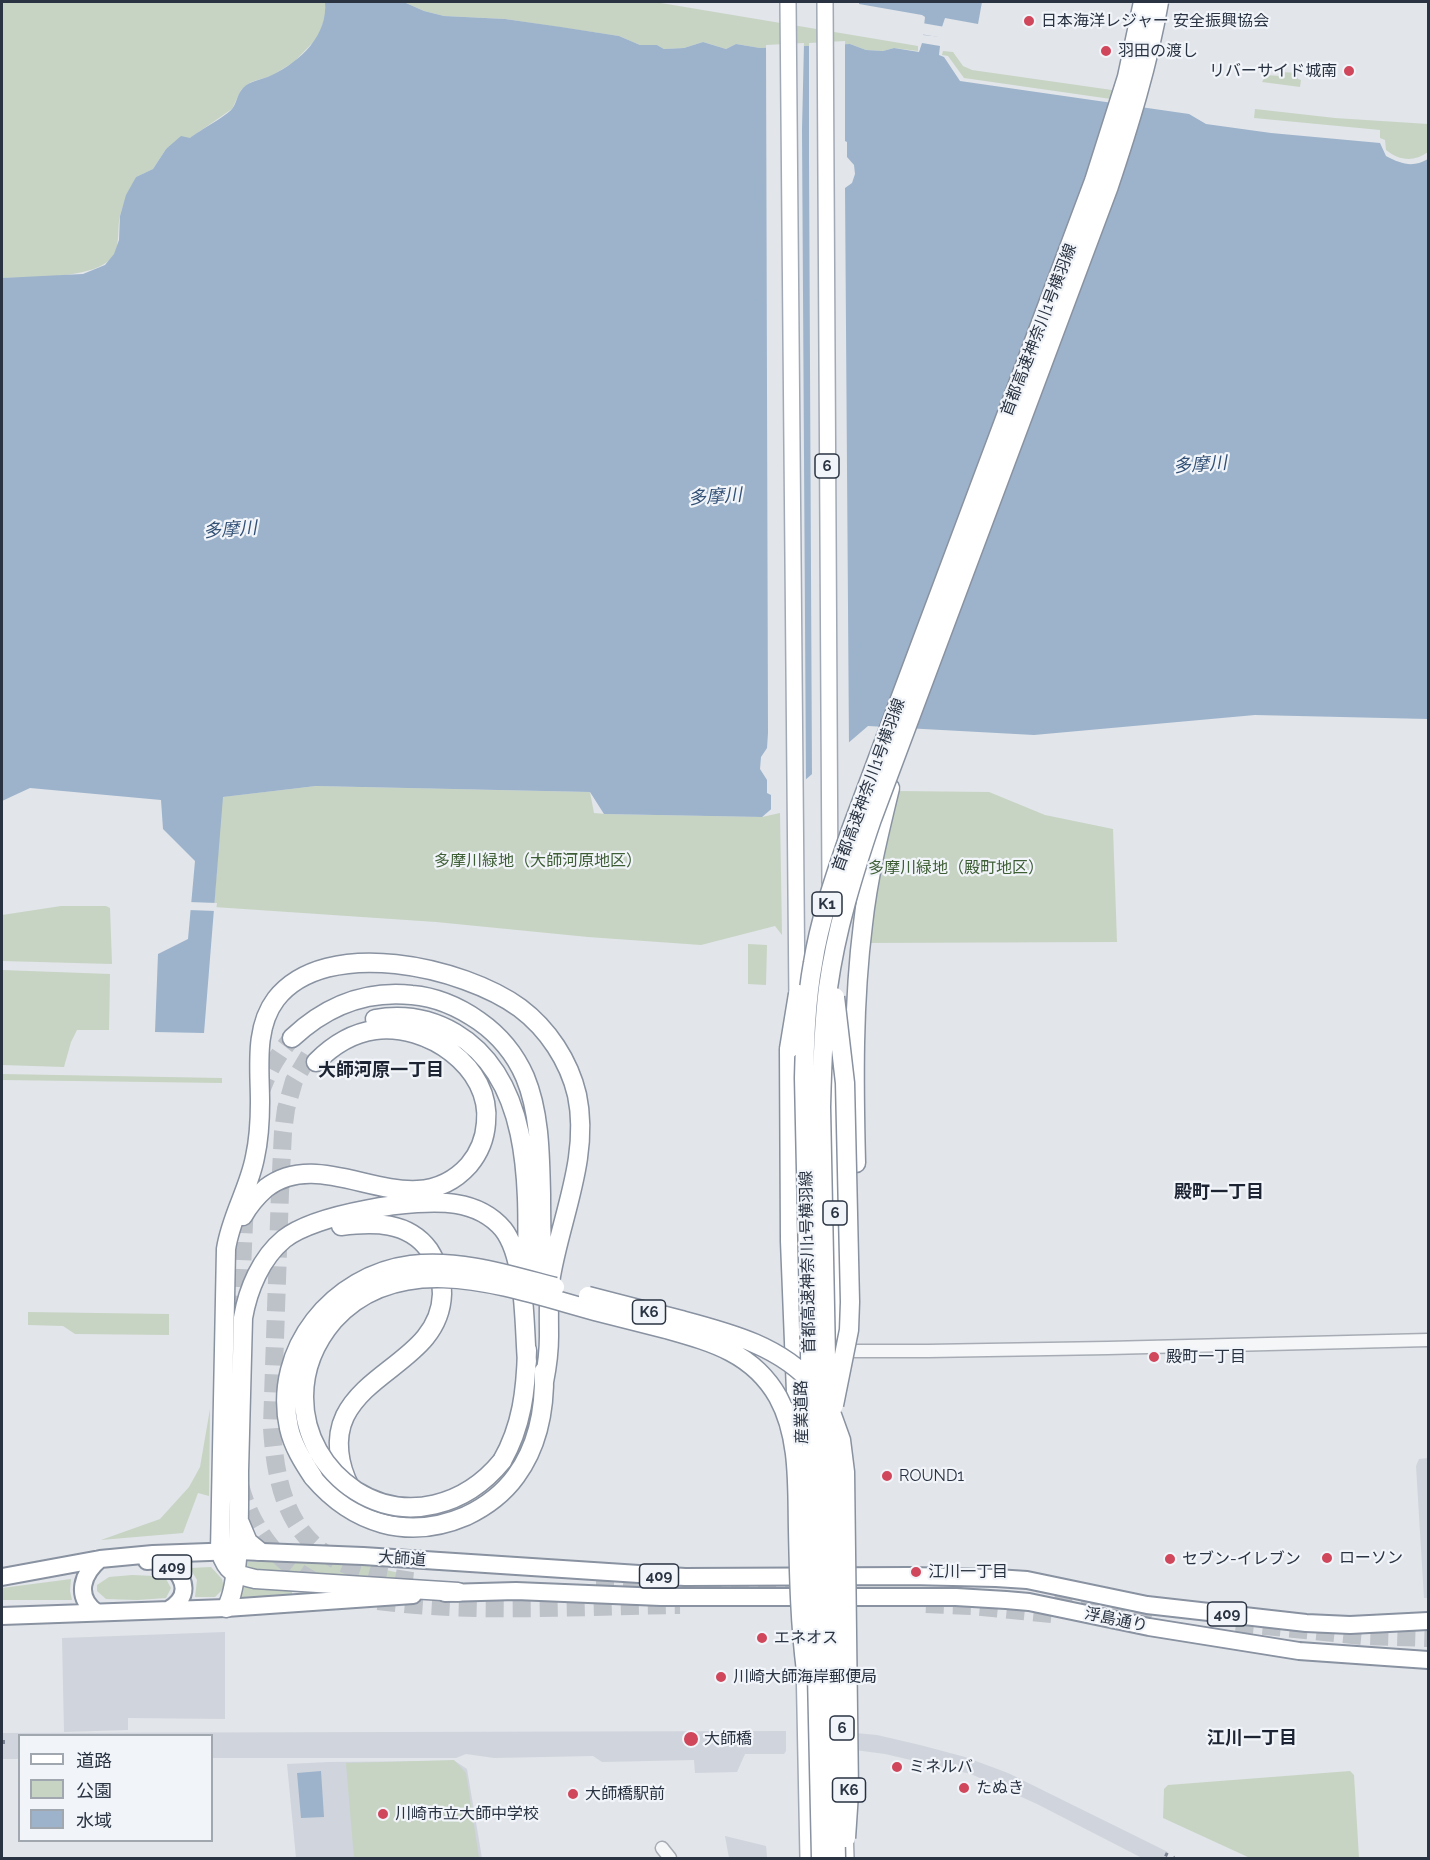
<!DOCTYPE html>
<meta charset="utf-8">
<style>
body{margin:0}
#map{position:relative;width:1430px;height:1860px;overflow:hidden;background:#e2e5ea;font-family:Raleway,"Noto Sans JP",sans-serif}
canvas{display:block}
.frame{position:absolute;inset:0;border:3px solid #293342;pointer-events:none}
.legend{position:absolute;left:18px;top:1734px;width:195px;height:108px;box-sizing:border-box;background:#f1f4f8;border:2px solid #a1a7af;margin:0;padding:8px 10px;list-style:none;font-size:18px;color:#293342}
.legend li{display:flex;align-items:center;gap:12px;height:30px}
.legend b{width:30px;border:2px solid #a1a7af}
</style>
<div id="map">
<canvas width="1430" height="1860"></canvas>
<div class="frame"></div>
<ul class="legend">
<li><b style="height:8px;background:#fff"></b>道路</li>
<li><b style="height:16px;background:#c7d4c3"></b>公園</li>
<li><b style="height:16px;background:#9cb3cb"></b>水域</li>
</ul>
</div>
<script>
const ctx = document.querySelector('canvas').getContext('2d');
ctx.lineJoin = 'round';
function fillPath(path, color) { ctx.fillStyle = color; ctx.fill(path, 'evenodd'); }
function stroke(path, color, width, dash) { ctx.strokeStyle = color; ctx.lineWidth = width; ctx.lineCap = dash ? 'butt' : 'round'; ctx.setLineDash(dash || []); ctx.stroke(path); }
function write(font, color, halo, rows, align = 'center') {
  ctx.font = font + ' Raleway,"Noto Sans JP",sans-serif'; ctx.lineWidth = 4.5; ctx.setLineDash([]); ctx.textBaseline = 'middle'; ctx.strokeStyle = halo; ctx.fillStyle = color; for (const [text, x, y, turn = 0] of rows) {
    ctx.save(); ctx.translate(x, y); ctx.rotate((+turn || 0) * Math.PI / 180); ctx.textAlign = isNaN(turn) ? turn : align; if (halo) ctx.strokeText(text, 0, 0); ctx.fillText(text, 0, 0); ctx.restore();
  }
}
fillPath(new Path2D(`
 M1428 1458V1598H1424L1416 1466 1419 1459Z
 M225 1632V1719L128 1718V1730L64 1732 62 1638Z
 M786 1731V1751L784 1754H745L737 1772 695 1773 694 1760 602 1762 593 1756 494 1758 466 1754 456 1758H212V1736H20L19 1759H2V1733Z
 M855 1733 877 1735 920 1745 965 1757 1008 1773 1168 1852 1164 1858H1142L1037 1804 971 1774 885 1754 855 1750Z
 M455 1761 467 1769 482 1858H296L287 1764 329 1762Z
 M725 1836 766 1846 767 1857H775V1858H729Z`), '#d0d4dc');
fillPath(new Path2D(`
 M2 2H325V16L319 36 294 62 271 76 251 82 241 90 232 109 190 138 166 149 153 169 136 177C131 189 123 203 120 216 117 228 120 240 115 253 102 280 29 277 2 278Z
 M396 2H655L918 46V51L894 48 883 51 866 50 850 44 760 48 736 44 726 49 703 42 684 48 664 49 657 45H640L619 36 505 19 444 16 424 11 406 3Z
 M943 51 953 52 963 66 972 70 1126 92 1125 101 964 78 948 56 942 55Z
 M1281 72 1298 73V79L1301 80 1300 87 1262 82 1266 75 1280 76Z
 M1255 109 1335 118 1428 124V152C1414 162 1400 161 1386 150L1385 140 1380 138V130L1254 118Z
 M316 786 590 792 594 813 605 814 762 817 780 813 782 935 775 926 701 945 588 937 436 922 214 907 222 797Z
 M897 791 989 792 1045 815 1113 829 1117 942 861 943Z
 M61 906H106L110 908 112 964 2 961V915Z
 M748 944 767 945 766 985 748 984Z
 M2 970 110 974 109 1030H77L71 1042 64 1067 2 1065Z
 M2 1074 222 1078V1083L2 1080Z
 M28 1312 169 1314V1335L75 1334 63 1326 28 1325Z
 M210 1409 209 1496 198 1493 183 1533 101 1540 160 1519 189 1487 200 1467Z
 M242 1562H293L368 1566 413 1576V1584L252 1572 241 1565Z
 M211 1567 222 1579 224 1588 215 1597H195L197 1580 190 1568Z
 M132 1575 154 1576 166 1579 171 1588 166 1598 137 1600 106 1599 97 1591V1585L109 1577Z
 M71 1579 70 1591 72 1600H2V1588Z
 M240 1587 292 1591V1595L240 1597Z
 M454 1760 466 1773 479 1858H354L346 1763Z
 M1350 1771 1354 1775 1359 1858H1250L1163 1818 1164 1789 1168 1785Z`), '#c7d4c3');
fillPath(new Path2D(`
 M325 2H396L406 3 424 11 444 16 505 19 561 27 619 36 640 45H657L664 49 684 48 703 42 726 49 736 44 760 48 850 44 866 50 883 51 894 48 919 52 922 43 940 46 939 55 944 57 960 81 1189 114 1206 124 1271 133 1380 143 1386 156C1401 164 1413 168 1428 159V719L1255 715 1034 735 868 726 762 817 604 814 590 792 316 786 223 797 204 1033 155 1032 158 954 188 939 195 861 163 829 161 800 30 788 2 801V278L83 274 105 265 114 254 119 240 120 216 126 195 136 177 153 169 166 149 181 136 190 138C199 131 226 116 232 109 237 103 237 94 243 88 251 80 262 80 272 75 301 61 328 35 325 2Z
 M859 2H982L978 24 945 18 942 27V37L923 35 925 17 922 15 859 4Z
 M321 1771 324 1817 301 1818 297 1773Z`), '#9cb3cb');
fillPath(new Path2D(`
 M922 23 945 27 944 38 920 34Z
 M845 41V141L847 142V157L854 165 855 174 852 183 845 188 849 746 812 778 809 161V43Z
 M804 43 802 130 806 783 771 814V795L767 793V780L760 769 761 757 767 748 768 733 766 45Z
 M189 902 217 903 216 911 188 910Z`), '#e2e5ea');
stroke(new Path2D(`
 M309 1056 294 1081 286 1109 283 1132 280 1192 272 1427C278 1533 316 1571 421 1582
 M260 1094C267 1073 277 1055 292 1038
 M240 1314 245 1201
 M240 1485C251 1528 279 1566 320 1584
 M596 1587 814 1589
 M378 1601C477 1614 580 1606 680 1605
 M1054 1601 1158 1614
 M926 1604 973 1606 1060 1615
 M1236 1623 1362 1636 1428 1638`), '#bdc1c8', 18, [18, 9]);
const tertiary = new Path2D(`
 M839 1351H928L1108 1348 1428 1340
 M662 1848 670 1858`);
const primary = new Path2D(`
 M788 2 797 1003
 M825 2 830 883
 M832 1033 837 1363
 M804 1660 808 1858
 M845 1828 846 1858`);
const trunk = new Path2D(`
 M147 1561C177 1558 200 1593 168 1610
 M2 1577 100 1559 153 1554 237 1551 363 1556 685 1577 910 1576 996 1578 1027 1580 1147 1605 1306 1623 1350 1625 1428 1621
 M445 1593 516 1591 661 1597H956L1006 1600 1029 1602 1149 1627 1299 1651 1428 1660
 M96 1612C74 1596 83 1573 100 1559
 M2 1616 226 1608 413 1595`);
const motorway = new Path2D(`
 M375 1019C403 1014 431 1019 455 1033 534 1080 528 1192 527 1272
 M292 1038C325 1007 365 990 412 995 436 997 459 1007 479 1021 499 1035 515 1054 525 1077 540 1113 540 1155 541 1194 541 1223 542 1252 542 1281
 M789 1049 790 1241 798 1443
 M856 1163C854 1083 853 1003 863 924 868 878 879 833 890 788
 M243 1216C249 1205 257 1196 266 1188 327 1141 410 1231 469 1165 479 1153 485 1138 486 1123 492 1067 427 1023 375 1030 352 1033 332 1046 316 1062
 M341 1226C373 1222 408 1221 429 1250 438 1264 442 1278 442 1294 440 1355 369 1368 345 1416 334 1439 339 1466 350 1487
 M502 1461C522 1426 526 1390 527 1350
 M313 1477C353 1524 408 1541 466 1516 485 1507 503 1494 516 1476 538 1446 545 1408 544 1371
 M240 1523 248 1542 259 1551
 M458 1592 255 1579C234 1574 227 1573 220 1551L226 1249C231 1216 249 1189 255 1157 259 1139 260 1120 260 1102 260 1068 254 1028 276 999 326 935 464 967 520 1008 548 1029 569 1061 577 1095 590 1156 561 1217 551 1276 548 1296 549 1316 549 1336 549 1351 547 1367 544 1382
 M226 1608C241 1585 239 1501 239 1471 240 1420 242 1369 243 1318 248 1289 261 1258 284 1239 315 1214 417 1197 456 1204 475 1207 491 1215 503 1229 526 1258 524 1326 527 1362`);
stroke(tertiary, '#a7acb4', 15);
stroke(primary, '#a1a9b6', 18);
stroke(trunk, '#8992a1', 20);
stroke(motorway, '#8992a1', 21);
stroke(tertiary, '#f4f6f8', 12);
stroke(primary, '#fff', 15);
stroke(trunk, '#fff', 16);
stroke(motorway, '#fff', 18);
stroke(new Path2D(`
 M2 1742H10
 M1165 1854 1174 1858`), '#7b8494', 4, [3, 6]);
const motorwayBridge = new Path2D(`
 M789 1049 798 994
 M588 1296C619 1304 650 1312 681 1320 730 1333 781 1346 815 1386
 M834 1405 849 1330 850 1302 845 1083 835 997
 M832 1415 841 1440 845 1472 849 1793 846 1838
 M502 1461C466 1505 407 1523 356 1491 324 1470 304 1436 304 1397 304 1368 316 1341 334 1320 402 1245 513 1289 595 1311 619 1317 642 1323 666 1329 712 1342 753 1353 778 1397 800 1437 797 1486 798 1530 799 1577 800 1624 806 1671
 M313 1477C303 1462 293 1446 289 1428 272 1349 333 1275 411 1265 460 1259 509 1275 555 1287
 M821 1858 804 1078C805 1039 806 1001 813 963 820 918 836 874 851 830L1094 181 1127 77 1143 2
 M836 1858 821 1107C822 1067 823 1028 828 988 836 930 853 875 872 819L1109 186C1129 126 1148 65 1159 2`);
stroke(motorwayBridge, '#8992a1', 21, []);
stroke(motorwayBridge, '#fff', 18);
for (const [x, y, r, color] of [
 [1029,21,6,"#d0465b"],
 [1106,51,6,"#d0465b"],
 [1349,71,6,"#d0465b"],
 [1154,1357,6,"#d0465b"],
 [887,1476,6,"#d0465b"],
 [1327,1558,6,"#d0465b"],
 [1170,1559,6,"#d0465b"],
 [916,1572,6,"#d0465b"],
 [762,1638,6,"#d0465b"],
 [721,1677,6,"#d0465b"],
 [691,1739,8,"#d0465b"],
 [897,1767,6,"#d0465b"],
 [964,1788,6,"#d0465b"],
 [573,1794,6,"#d0465b"],
 [383,1814,6,"#d0465b"]
]) { const dot = new Path2D(); dot.arc(x, y, r, 0, 2 * Math.PI); ctx.fillStyle = color; ctx.fill(dot); stroke(dot, '#f1f4f8', 2); }
for (const [x, y, w] of [
 [827,466,24],
 [827,904,30],
 [835,1213,24],
 [649,1312,33],
 [172,1567,39],
 [659,1576,39],
 [1227,1614,39],
 [842,1728,24],
 [849,1790,33]
]) { const box = new Path2D(); box.roundRect(x - w / 2, y - 12, w, 24, 4.5); ctx.fillStyle = '#f1f4f8'; ctx.fill(box); stroke(box, '#293342', 1.5); }
write('bold 15px', '#293342', null, [
 ["6",827,466],
 ["K1",827,904],
 ["6",835,1213],
 ["K6",649,1312],
 ["409",172,1567],
 ["409",659,1576],
 ["409",1227,1614],
 ["6",842,1728],
 ["K6",849,1790]
]);
write('16px', '#293342', '#f1f4f8', [
 ["日本海洋レジャー 安全振興協会",1041,21],
 ["羽田の渡し",1118,51],
 ["リバーサイド城南",1337,71,"right"],
 ["殿町一丁目",1166,1357],
 ["ROUND1",899,1476],
 ["ローソン",1339,1558],
 ["セブン-イレブン",1182,1559],
 ["江川一丁目",928,1572],
 ["エネオス",774,1638],
 ["川崎大師海岸郵便局",733,1677],
 ["大師橋",704,1739],
 ["ミネルバ",909,1767],
 ["たぬき",976,1788],
 ["大師橋駅前",585,1794],
 ["川崎市立大師中学校",395,1814]
], 'left');
write('16px', '#293342', '#f1f4f8', [
 ["首都高速神奈川1号横羽線",1039,330,-69],
 ["首都高速神奈川1号横羽線",869,785,-70],
 ["首都高速神奈川1号横羽線",808,1262,-91],
 ["産業道路",802,1412,-91],
 ["大師道",402,1559,4],
 ["浮島通り",1116,1620,12]
]);
write('16px', '#3e5e36', '#f1f4f8', [
 ["多摩川緑地（大師河原地区）",538,861],
 ["多摩川緑地（殿町地区）",956,868]
]);
write('italic 18px', '#335177', '#f1f4f8', [
 ["多摩川",1200,465,-4],
 ["多摩川",715,497,-4],
 ["多摩川",230,530,-4]
]);
write('bold 18px', '#1c2433', '#f1f4f8', [
 ["大師河原一丁目",381,1071],
 ["殿町一丁目",1219,1193],
 ["江川一丁目",1252,1739]
]);
</script>
